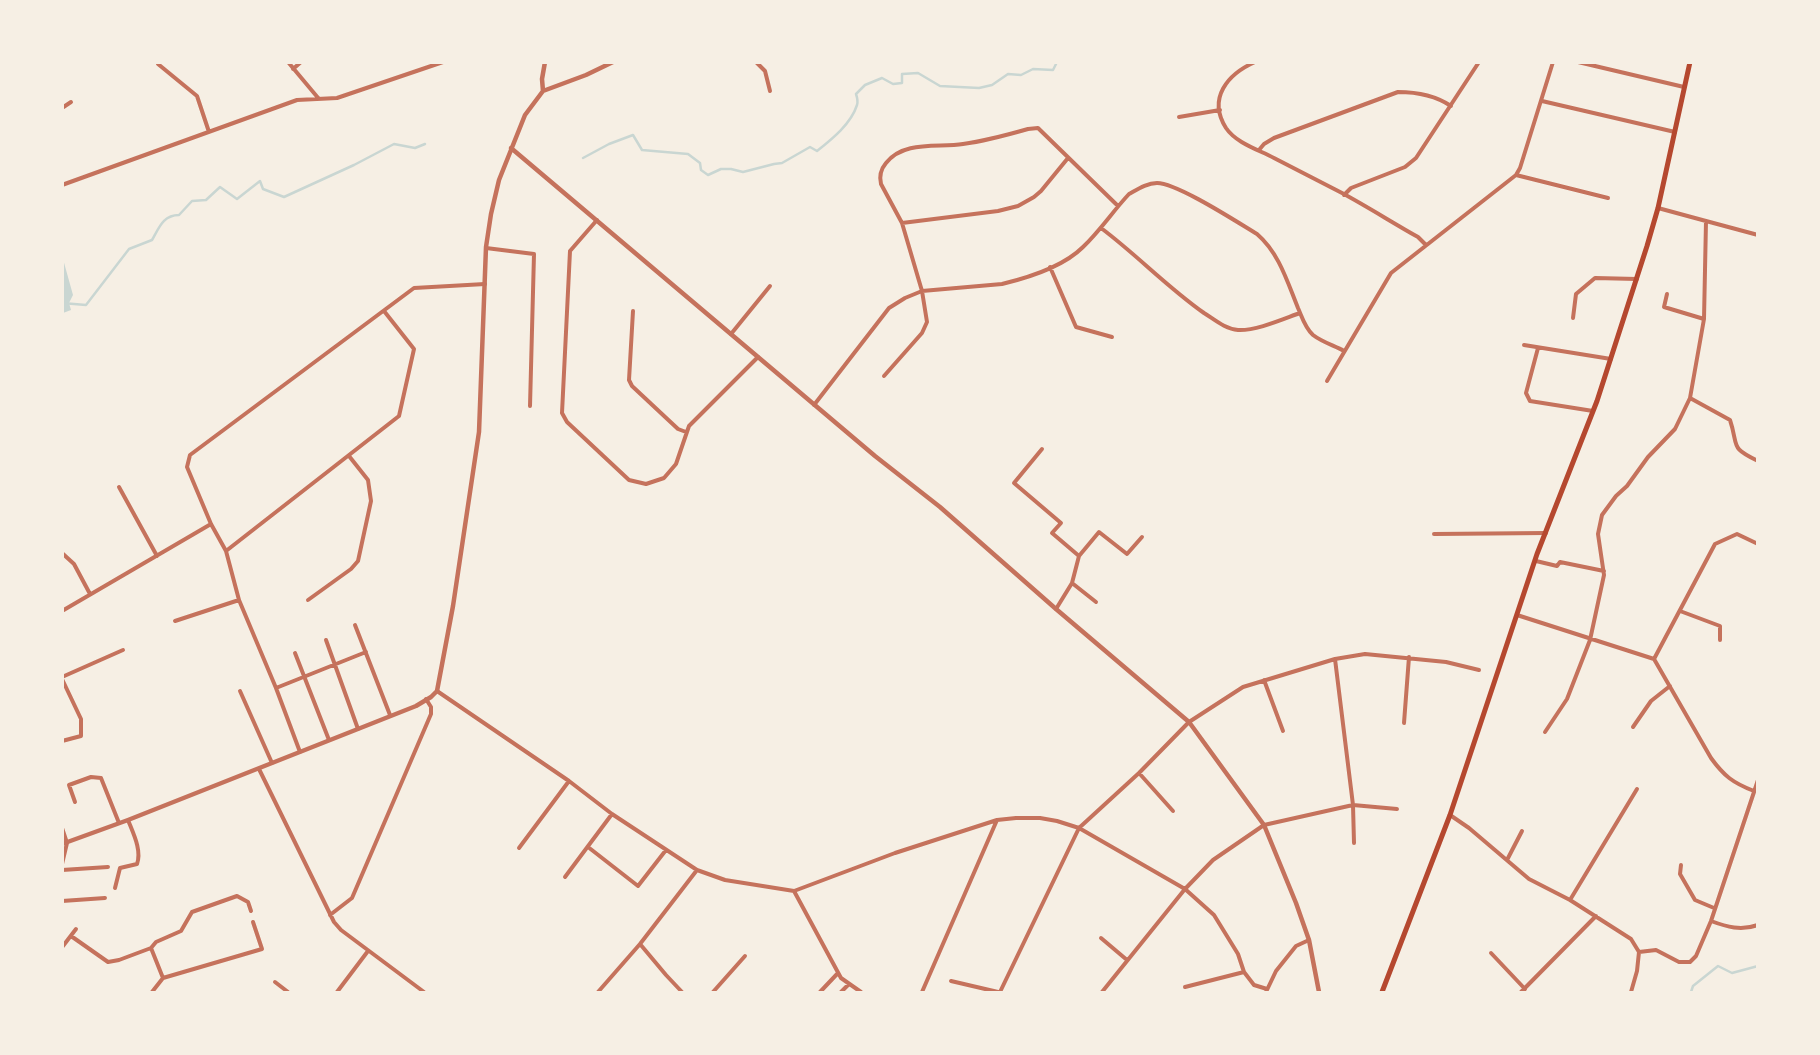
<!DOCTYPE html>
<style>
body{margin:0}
#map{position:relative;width:1820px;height:1055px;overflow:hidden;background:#f6efe4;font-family:Signika,sans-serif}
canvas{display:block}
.frame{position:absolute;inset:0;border:64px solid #f6efe4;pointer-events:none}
</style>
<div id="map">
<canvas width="1820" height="1055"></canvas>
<div class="frame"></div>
</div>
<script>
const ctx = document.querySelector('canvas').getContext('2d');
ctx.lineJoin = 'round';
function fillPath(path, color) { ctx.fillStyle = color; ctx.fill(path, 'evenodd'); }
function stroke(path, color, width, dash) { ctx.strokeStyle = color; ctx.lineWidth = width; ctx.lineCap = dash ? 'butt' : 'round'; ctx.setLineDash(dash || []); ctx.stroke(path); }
fillPath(new Path2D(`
 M63 259 73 295 69 303 71 310 63 313Z`), '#c9d6d2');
stroke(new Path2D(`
 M583 158 609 144 633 135 642 150 688 154 700 163 701 170 708 175 721 169H731L743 172 774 164 782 163 810 147 817 151C832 139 851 124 857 105 858 102 857 97 856 94L865 85 882 78 893 84 902 83V74L918 73 940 86 979 88 992 85 1008 74 1021 75 1033 69 1053 70 1057 62
 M62 303 86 305 129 249 152 240C159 228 163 215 179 215L192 201 206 200 220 187 237 199 260 181 263 189 284 197 354 165 394 144 415 148 425 144
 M1691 992 1693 986 1718 966 1732 973 1758 966`), '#c9d6d2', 2.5);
stroke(new Path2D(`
 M288 62 319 99
 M756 62 765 71 770 91
 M1255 62C1228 74 1207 98 1226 128 1236 143 1259 150 1274 158 1297 170 1319 181 1342 193 1368 207 1393 223 1418 237L1426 245
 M1578 62 1684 87
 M158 64 197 96 209 132
 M293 69 301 62
 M1542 101 1675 132
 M62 108 71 102
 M1179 117 1220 110
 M1259 150 1264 144 1274 138 1398 92C1416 92 1436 96 1451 106
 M1516 175 1520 168 1553 62
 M62 185 297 100 337 98 443 62
 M1344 195 1351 188 1405 167 1416 158 1479 62
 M597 220 570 251 562 413 567 422 629 480 646 484 664 478 676 464 689 426 758 357
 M1706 221 1758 235
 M902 223 998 211 1018 206 1034 197 1041 191 1068 158
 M1101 228C1137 255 1167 287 1204 313 1214 319 1225 329 1238 330 1256 331 1283 319 1300 313
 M486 248 534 254 530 406
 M1050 267 1076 327 1112 337
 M1667 294 1664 307 1704 319
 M633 311 629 380 632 386 678 429 686 432
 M1573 318 1576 294 1595 278 1637 279
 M731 334 770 286
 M1524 345 1611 359
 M1538 348 1526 393 1530 401 1593 411
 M884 376 922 333 927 322 922 291 902 223 881 184C879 176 881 169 886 163 904 140 938 148 963 144 985 141 1007 135 1028 129L1038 128 1118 206
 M1327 381 1391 273 1516 175 1608 198
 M1690 398 1730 420C1739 447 1729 447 1758 461
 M814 405 889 308 905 298 922 291 1002 284C1027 278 1064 266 1083 247 1100 231 1113 211 1129 194 1138 189 1147 183 1157 183 1177 183 1237 222 1257 234 1279 253 1287 281 1298 308 1302 317 1305 328 1313 335 1322 342 1335 346 1344 351
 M1042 449 1014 483 1061 523 1052 533 1079 556
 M119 487 157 556
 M1434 534 1546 533
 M226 551 399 416 414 349 384 311
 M62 553 74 564 90 594
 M1536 561 1557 566 1560 562 1604 571
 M1072 583 1096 602
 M308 600 351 569 358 561 371 501 368 480 349 456
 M1056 609 1072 583 1079 556 1099 532 1127 554 1142 537
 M62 611 211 524
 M1680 611 1720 626V640
 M1517 615 1654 659 1711 758C1724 776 1733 783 1754 791
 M175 621 239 600
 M355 625 390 715
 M326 640 358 729
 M295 653 329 740
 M1335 659 1353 805 1354 843
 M1654 659 1715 544 1737 534 1758 544
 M62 677 123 650
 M62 679 81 719V736L62 741
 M1264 680 1283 731
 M276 688 366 652
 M240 691 272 763
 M437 691 569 781 612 814 697 870 725 880 794 891 895 853 997 820 1016 818H1040L1057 821 1079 828 1139 773 1189 722 1243 687 1335 659 1365 654 1446 662 1479 670
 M1404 723 1409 657
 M1633 727 1651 701 1670 686
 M1545 732 1567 699 1590 640 1604 575 1598 534 1602 515 1616 496 1627 486 1648 457 1675 429 1690 398 1704 319 1706 221 1658 208
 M300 752 276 688 239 600 226 551 211 524 187 467 190 455 414 288 485 284
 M259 769 334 922 341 930 424 992
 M1139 773 1173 811
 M75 802 69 785 91 777 101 778 119 823
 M1450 815 1469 828 1529 879 1570 900 1631 939 1639 952 1637 971 1631 992
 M62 828 67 843 62 864
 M588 847 638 886 666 850
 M519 848 569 781
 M1507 860 1522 831
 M1681 865 1680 874 1695 900 1714 908
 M62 870 108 867
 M565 877 612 814
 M115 888 120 868 137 864C142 850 133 833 128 820
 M794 891 841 978 861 992
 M1570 900 1637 789
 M62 901 105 898
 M330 915 352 898 431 714V707L426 699
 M1711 921C1727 927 1741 931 1758 925
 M71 936 108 962 119 960 151 948
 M1101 938 1127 960
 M640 944 666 975 682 992
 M63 946 76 929
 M151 948 156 942 181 931 192 912 237 896 248 902 251 911
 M151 948 163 978 152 992
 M1639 952 1656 950 1679 962H1690L1696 956 1711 921 1758 780
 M1491 953 1525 989
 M163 978 262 949 253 922
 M951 981 998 992
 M275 982 288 992
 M1185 987 1244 972
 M337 992 368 951
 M598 992 640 944 697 870
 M713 992 745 956
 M820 992 838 973
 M841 992 849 984
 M922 992 997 820
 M1000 992 1079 828 1185 889 1214 915 1238 954 1244 972 1254 985 1267 989
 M1102 992 1185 889 1213 860 1264 825 1353 805 1397 809
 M1266 992 1276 971 1296 946 1309 940
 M1521 992 1596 916`), '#c5725c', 4);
stroke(new Path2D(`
 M543 91 542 79 545 62
 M511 148 875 456 940 507 1056 609 1189 722 1264 825 1296 903 1309 940 1319 992
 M62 844 128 820 416 706 431 697 437 691 453 606 479 432 486 247 491 214 499 180 525 115 543 91 586 75 613 62`), '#c5725c', 4.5);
stroke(new Path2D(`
 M1382 992 1450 815 1537 554 1597 401 1647 246 1658 208 1690 62`), '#b5482f', 5);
</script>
